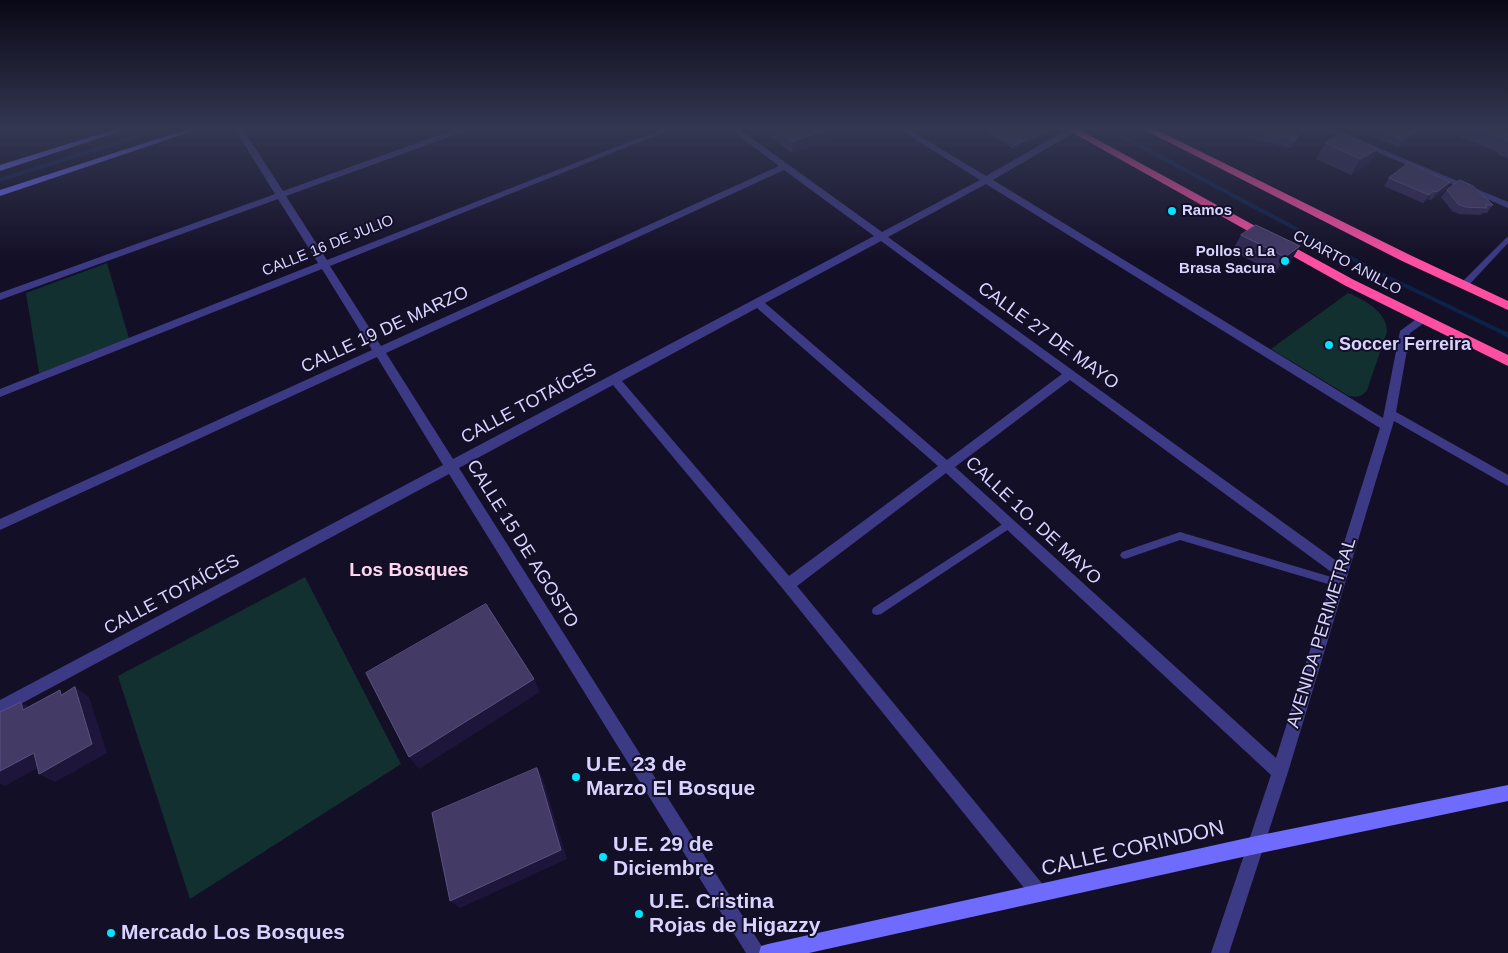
<!DOCTYPE html>
<meta charset="utf-8">
<style>
body{margin:0}
canvas{display:block;background:#130f26}
</style>
<canvas width="1508" height="953"></canvas>
<script>
const ctx = document.querySelector('canvas').getContext('2d');
ctx.lineJoin = 'round';
function fillPath(path, color) { ctx.fillStyle = color; ctx.fill(path, 'evenodd'); }
function stroke(path, color, width, dash) { ctx.strokeStyle = color; ctx.lineWidth = width; ctx.lineCap = dash ? 'butt' : 'round'; ctx.setLineDash(dash || []); ctx.stroke(path); }
function write(font, color, halo, rows, align = 'center') {
  ctx.font = font + ' Helvetica,sans-serif'; ctx.lineWidth = 4; ctx.setLineDash([]); ctx.textBaseline = 'middle'; ctx.strokeStyle = halo; ctx.fillStyle = color; for (const [text, x, y, turn = 0] of rows) {
    ctx.save(); ctx.translate(x, y); ctx.rotate((+turn || 0) * Math.PI / 180); ctx.textAlign = isNaN(turn) ? turn : align; if (halo) ctx.strokeText(text, 0, 0); ctx.fillText(text, 0, 0); ctx.restore();
  }
}
fillPath(new Path2D(`
 M107 263 130 342 40 378 26 293Z
 M1348 293C1364 300 1387 311 1387 332L1367 390C1362 397 1357 397 1349 396L1271 349Z
 M305 577 401 764 190 899 118 676Z`), '#12302f');
stroke(new Path2D(`
 M1108 129 1381 274 1506 334
 M0 180 160 129`), '#0c2248', 4);
stroke(new Path2D(`
 M1504 333 1508 335`), '#0c2248', 5);
fillPath(new Path2D(`
 M1508 237V243L1467 287H1461V283L1506 238Z
 M1009 520 1012 521 1014 524 1012 527 881 614 877 615 873 614 872 611 873 608Z
 M1180 532 1338 579 1341 580 1343 583 1341 586 1338 587 1180 540 1125 559 1122 558 1120 555 1122 552Z`), '#3d3a85');
fillPath(new Path2D(`
 M235 129H243L283 191 456 129H467L466 131 286 196 327 260 662 129H672L330 266 381 346 779 166 730 129H739L882 232 980 180 899 129H908L986 176 1068 129H1075V132L993 180 1383 418 1400 331 1419 317H1427L1428 319 1427 321 1410 333 1396 412 1508 475V486L1394 421 1288 772 1229 953H1211L1271 775 946 473 797 586 1045 887 1048 893 1045 899 1039 902 1033 899 783 589 613 385 459 468 766 953H746L449 474 0 715V700L443 465 377 357 0 530V519L372 350 322 269 0 397V389L318 263 278 199 0 300V293L275 194ZM784 170 874 236 453 459 386 353ZM986 184 1380 428 1338 562 888 237ZM881 241 1062 374 947 460 765 303ZM757 308 938 466 789 576 622 381ZM1070 380 1334 574 1276 758 955 467Z
 M1323 129H1333L1508 202V208Z`), '#3d3a85');
fillPath(new Path2D(`
 M116 129H127L0 171V165Z
 M188 129H199L0 196V190Z
 M1508 785V801L1256 854 809 953H759L761 946 768 944 1256 836Z`), '#6f6bff');
fillPath(new Path2D(`
 M1066 129H1078L1354 280 1508 355V366L1346 286Z
 M1143 129H1155L1410 255 1508 301V310L1402 261Z`), '#ff4fa3');
fillPath(new Path2D(`
 M759 129H862L792 153Z
 M1227 129H1286L1296 140 1291 148 1243 137Z
 M1372 129H1430L1398 147 1368 135Z
 M1459 129H1508V158L1497 154 1498 152 1455 135Z
 M989 130 1049 131 1048 135 1014 149 988 134Z
 M1325 143 1378 149 1369 164 1351 175 1316 159Z
 M1389 178 1450 182 1445 190 1431 200 1428 199 1423 203 1384 186Z
 M1447 190 1493 205 1487 213H1483L1481 215 1459 214 1452 211 1441 197Z
 M1241 235 1300 246 1290 262 1275 273 1232 251Z`), '#312854');
fillPath(new Path2D(`
 M829 129H862L792 153 793 141Z
 M1422 129H1430L1398 147 1403 139Z
 M1049 131 1048 135 1014 149 1015 145Z
 M1378 149 1369 164 1351 175 1360 159Z
 M1450 182 1445 190 1431 200 1437 192Z
 M1434 191 1428 199 1423 203 1429 195Z
 M1300 246 1290 262 1275 273 1285 257Z
 M534 679 540 692 419 769 409 757Z
 M75 687 89 697 107 753 55 782 39 774Z
 M21 702 36 711 23 710Z
 M34 753 50 761 5 786 0 784V771Z
 M537 768 543 779 567 859 460 908 450 901Z`), '#1d163a');
const building = new Path2D(`
 M776 129H829L793 141Z
 M992 129H1045L1049 131 1015 145 989 130Z
 M1246 129H1286L1298 134 1296 140Z
 M1377 129H1422L1403 139Z
 M1479 129H1508V140Z
 M1343 133 1378 149 1360 159 1325 143Z
 M1409 163 1450 182 1437 192 1434 191 1429 195 1389 178Z
 M1460 180 1473 186 1493 205H1486L1487 208 1465 207 1458 204 1447 190Z
 M1256 225 1300 246 1285 257 1241 235Z
 M486 604 534 679 409 757 366 673Z
 M75 687 92 744 39 774 34 753 0 771V712L21 702 23 710 60 690 61 695Z
 M537 768 561 850 450 901 432 813Z`);
fillPath(building, '#433a66');
stroke(building, '#5a527e', 1);
const sky = ctx.createLinearGradient(0, 0, 0, 262);
sky.addColorStop(0, '#0a0815');
sky.addColorStop(0.49, '#333752');
sky.addColorStop(1, '#33375200');
ctx.fillStyle = sky;
ctx.fillRect(0, 0, 1508, 262);
for (const [x, y, r, color] of [
 [1172,211,5,"#00e5ff"],
 [1285,261,5,"#00e5ff"],
 [1329,345,5,"#00e5ff"],
 [576,777,5,"#00e5ff"],
 [603,857,5,"#00e5ff"],
 [639,914,5,"#00e5ff"],
 [111,933,5,"#00e5ff"]
]) { const dot = new Path2D(); dot.arc(x, y, r, 0, 2 * Math.PI); ctx.fillStyle = color; ctx.fill(dot); stroke(dot, '#130f26', 2); }
write('bold 15px', '#d9d4ff', '#130f26', [
 ["Ramos",1182,211],
 ["Pollos a La",1275,252,"right"],
 ["Brasa Sacura",1275,269,"right"]
], 'left');
write('15px', '#d9d4ff', '#130f26', [
 ["CALLE 16 DE JULIO",328,246,-22],
 ["CUARTO ANILLO",1347,263,28]
]);
write('18px', '#d9d4ff', '#130f26', [
 ["CALLE 19 DE MARZO",385,330,-25],
 ["CALLE 27 DE MAYO",1048,336,36],
 ["CALLE TOTAÍCES",529,404,-28],
 ["CALLE 1O. DE MAYO",1033,521,43],
 ["CALLE 15 DE AGOSTO",522,544,58],
 ["CALLE TOTAÍCES",172,595,-28],
 ["AVENIDA PERIMETRAL",1322,633,-73]
]);
write('bold 18px', '#d9d4ff', '#130f26', [
 ["Soccer Ferreira",1339,345]
], 'left');
write('bold 19px', '#ffd6f0', '#130f26', [
 ["Los Bosques",409,571]
]);
write('bold 21px', '#d9d4ff', '#130f26', [
 ["U.E. 23 de",586,765],
 ["Marzo El Bosque",586,789],
 ["U.E. 29 de",613,845],
 ["Diciembre",613,869],
 ["U.E. Cristina",649,902],
 ["Rojas de Higazzy",649,926],
 ["Mercado Los Bosques",121,933]
], 'left');
write('21px', '#d9d4ff', '#130f26', [
 ["CALLE CORINDON",1133,849,-13]
]);
</script>
